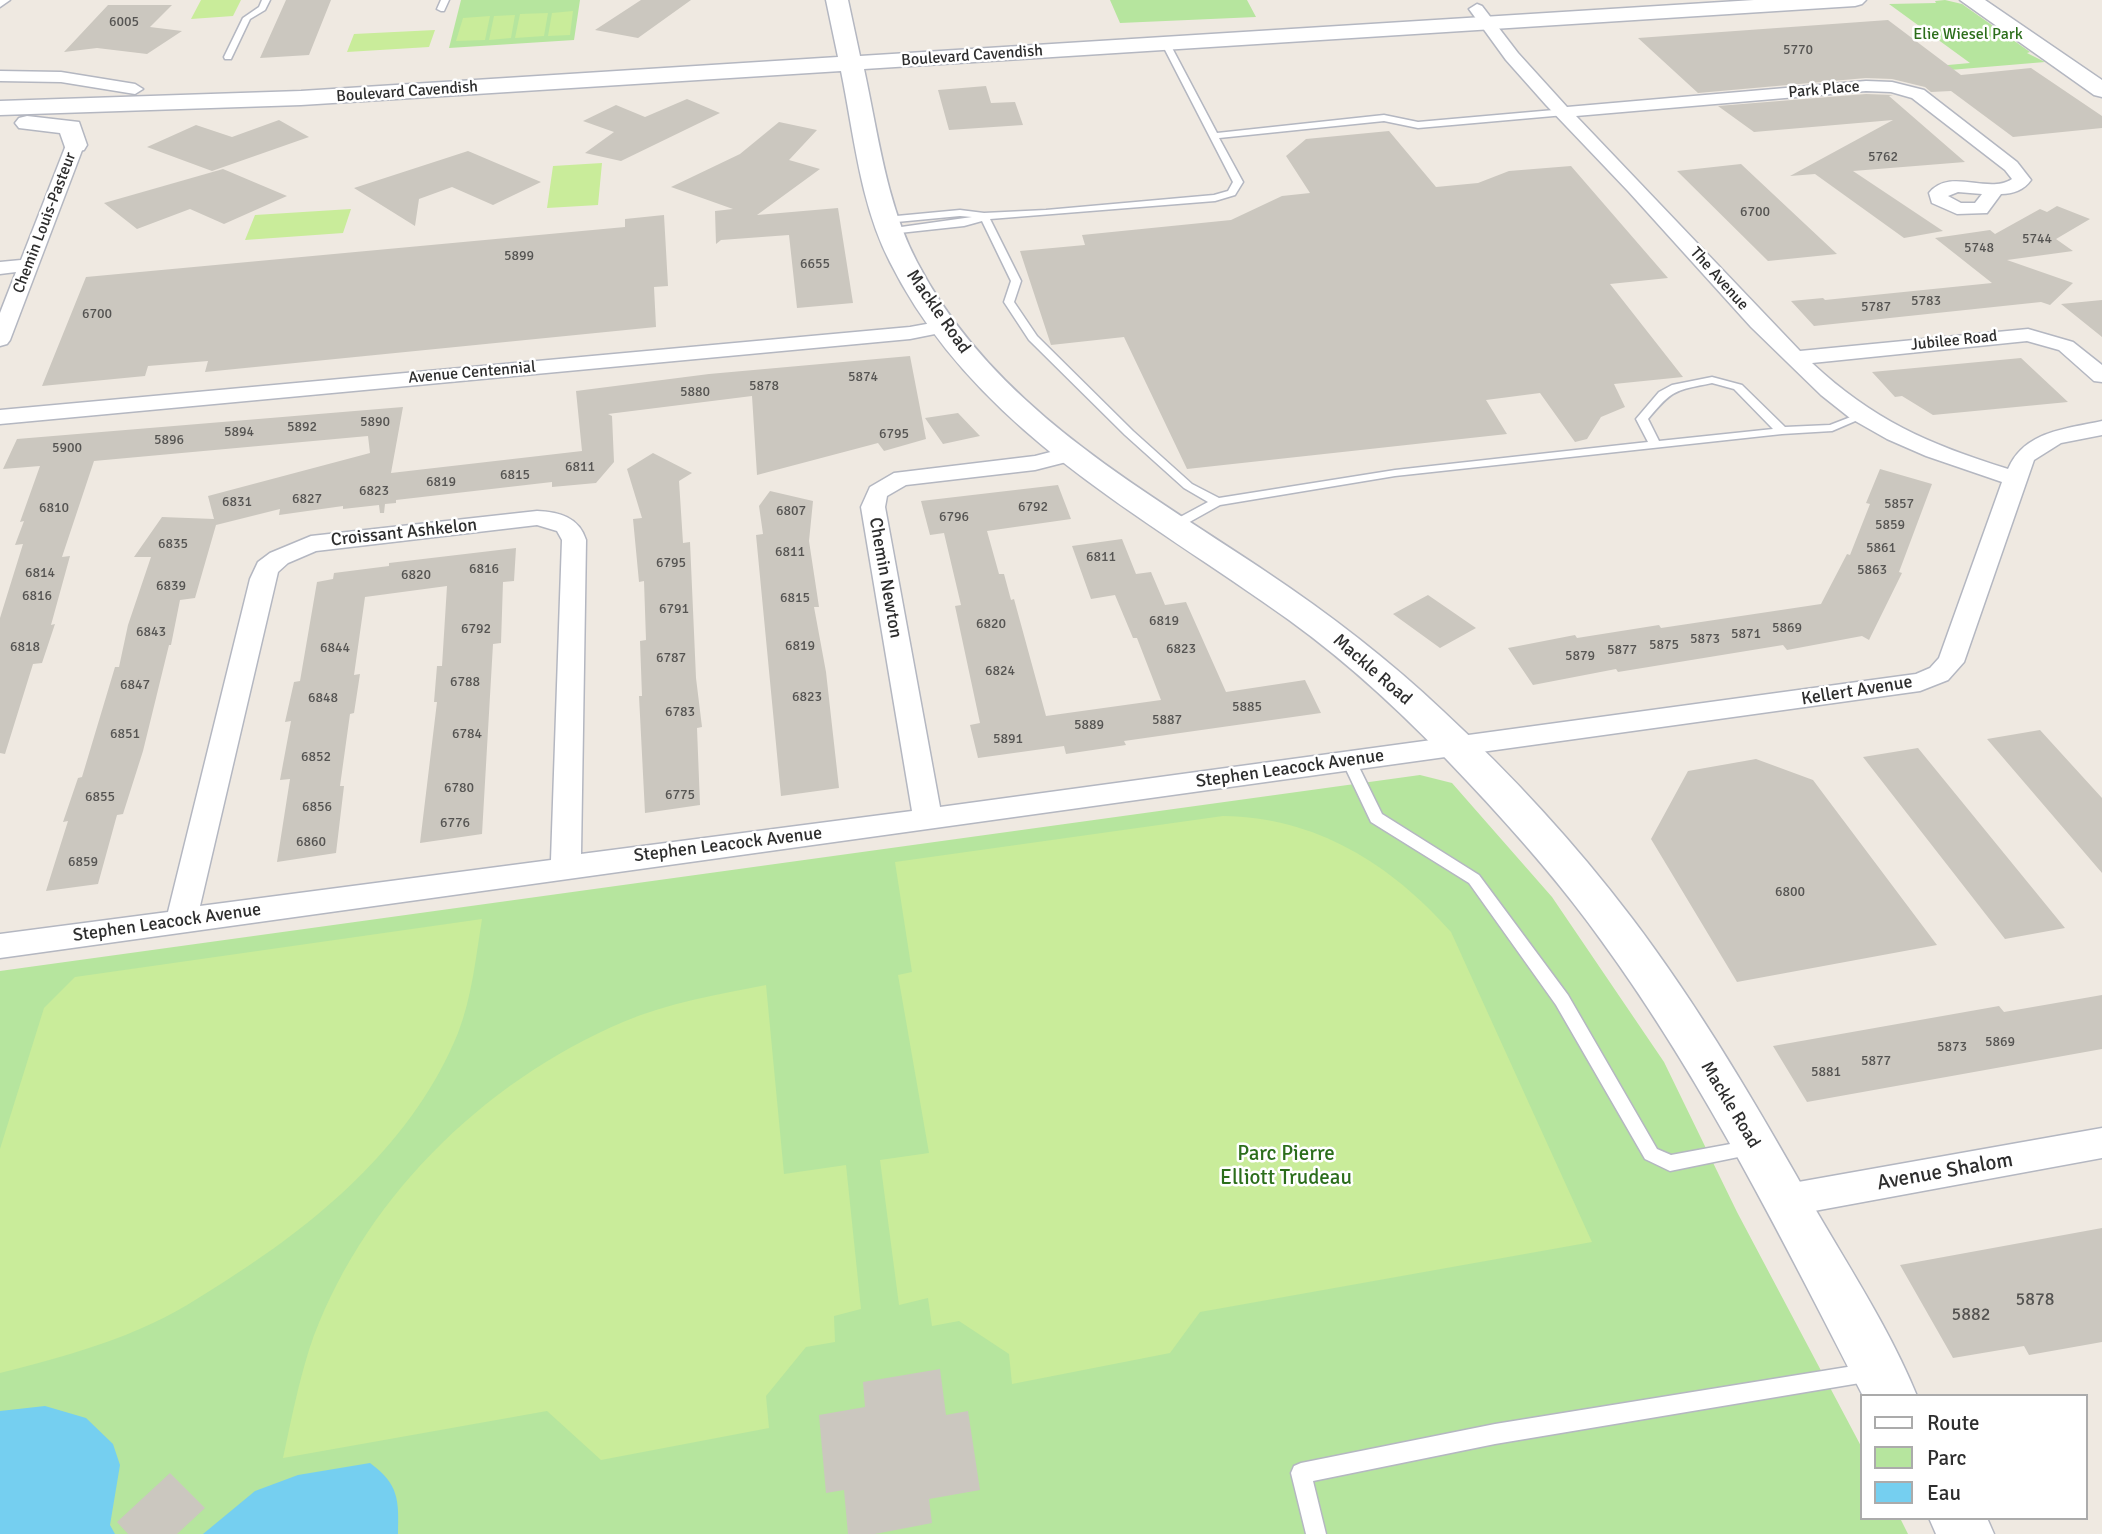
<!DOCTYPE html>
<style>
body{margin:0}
#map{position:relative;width:2102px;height:1534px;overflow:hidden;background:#efe9e1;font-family:Signika,sans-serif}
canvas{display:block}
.legend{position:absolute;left:1860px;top:1394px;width:228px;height:126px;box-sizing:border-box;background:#fff;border:2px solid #ababab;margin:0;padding:9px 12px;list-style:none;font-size:21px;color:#2e2e2e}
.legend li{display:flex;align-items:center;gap:14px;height:35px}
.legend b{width:35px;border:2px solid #ababab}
</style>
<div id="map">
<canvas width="2102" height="1534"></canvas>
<ul class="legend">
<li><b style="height:9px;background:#fff"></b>Route</li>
<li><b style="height:19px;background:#b6e59e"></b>Parc</li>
<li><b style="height:19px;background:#75cff0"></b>Eau</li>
</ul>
</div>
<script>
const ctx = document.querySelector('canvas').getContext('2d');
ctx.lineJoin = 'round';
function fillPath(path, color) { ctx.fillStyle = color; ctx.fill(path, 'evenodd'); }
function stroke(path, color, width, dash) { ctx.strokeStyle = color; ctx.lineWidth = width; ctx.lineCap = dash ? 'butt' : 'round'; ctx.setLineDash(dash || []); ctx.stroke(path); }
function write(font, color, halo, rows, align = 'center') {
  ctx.font = font + ' Signika,sans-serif'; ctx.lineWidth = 5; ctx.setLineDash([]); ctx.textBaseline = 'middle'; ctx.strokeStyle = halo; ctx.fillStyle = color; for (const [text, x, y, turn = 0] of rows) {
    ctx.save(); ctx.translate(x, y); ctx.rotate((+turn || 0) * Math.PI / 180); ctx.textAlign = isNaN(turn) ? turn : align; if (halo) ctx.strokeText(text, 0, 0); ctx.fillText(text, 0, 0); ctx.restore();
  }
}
fillPath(new Path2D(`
 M461 0H580L574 40 449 48Z
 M1110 0H1247L1256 17 1120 23Z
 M1945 0 1962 4 2030 52 2027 53 2045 62 1914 73 1904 69 1970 63 1889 4 1936 3 1935 1Z
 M1420 775 1452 783 1552 897 1664 1062 1737 1212 1862 1448V1518H1900L1908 1534H0V971Z`), '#b6e59e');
fillPath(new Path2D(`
 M201 0H241L233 16 191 19Z
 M573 11 570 35 548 36 552 13Z
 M548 13 544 36 515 38 520 14Z
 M515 15 511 38 489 40 494 16Z
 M490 16 485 40 456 41 463 18Z
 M435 30 429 47 347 52 354 34Z
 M602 163 598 205 547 208 553 166Z
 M351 209 343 233 245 240 255 215Z
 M1223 816C1316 817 1391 864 1451 932L1592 1242 1200 1312 1170 1353 1012 1384 1009 1354 959 1321 932 1326 928 1298 899 1305 880 1160 929 1153 898 975 912 972 895 862Z
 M482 919C476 956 472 997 458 1033 415 1139 324 1218 230 1278 202 1296 173 1315 142 1328 97 1348 47 1361 0 1373V1149L44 1008 75 977Z
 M766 985 784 1174 846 1165 861 1309 834 1316 835 1342 806 1347 766 1396 769 1428 601 1460 547 1411 283 1458C291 1421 298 1385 309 1350 359 1203 482 1082 623 1022 668 1003 719 994 766 985Z`), '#c9ec9a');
fillPath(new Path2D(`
 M45 1406 86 1418 113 1444 120 1465 110 1525 115 1534H0V1411Z
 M370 1463C399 1484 399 1500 398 1534H203L255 1491 298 1475Z`), '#75cff0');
fillPath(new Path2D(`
 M286 0H331L309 55 260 58Z
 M641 0H691L638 38 595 30Z
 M108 5H172L150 27 182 31 147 54 97 48 64 52Z
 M1888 20 1961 75 2031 68 2102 116V128L2013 137 1951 91 1931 92 1925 87 1892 79 1866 78 1698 93 1638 38Z
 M986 86 991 103 1015 102 1023 125 949 130 938 90Z
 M1866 94 1893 95 1889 96 1965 162 1853 171 1943 231 1904 238 1815 174 1790 176 1893 120 1754 132 1718 106Z
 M687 99 720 113 621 161 585 153 614 132 583 121 616 105 645 117Z
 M279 120 309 137 212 171 147 147 196 125 232 137Z
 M779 122 817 130 789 160 820 169 757 215 838 208 853 303 797 308 789 235 721 240 716 244 715 211 733 209 671 187 740 154Z
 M1389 131 1436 187 1478 183 1509 171 1571 166 1668 278 1610 284 1683 377 1614 384 1625 407 1601 417 1587 439 1575 442 1540 393 1486 400 1507 434 1187 469 1124 337 1051 345 1020 251 1085 245 1082 235 1231 220 1282 196 1310 193 1286 156 1306 139Z
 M468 151 541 182 493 205 452 187 419 199 415 226 354 188Z
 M1741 164 1837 254 1768 261 1677 171Z
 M223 169 287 196 224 224 190 209 137 229 104 203Z
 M2057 206 2090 219 2056 239 2073 251 2007 260 2073 283 2050 305 2041 302 1814 326 1791 301 1823 298 1825 300 1992 283 1935 238 1990 230 1995 234 2040 209 2047 212Z
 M664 215 668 286 654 287 656 327 205 372 208 361 148 366 145 376 42 386 86 277 625 227V219Z
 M2102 300V337L2061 304Z
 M910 356 926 439 884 451 878 443 757 475 752 396 608 414 612 416 614 462 596 483 552 487V482L396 500V503L385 504 384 513H380L379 505 343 509V506L279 515 280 509 216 525 195 598 180 600 171 645H169L143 751 123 814 117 815 98 884 46 891 68 821 63 822 78 778 82 777 115 667H119L128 625 151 557H134L162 517 214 519 208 496 370 453 368 436 94 461 62 557 70 556 51 625 55 624 42 663 33 664 5 754 0 753V618L23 544 15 545 24 521 20 522 40 466 3 469 17 439 403 407 391 473 582 451 576 391 709 374Z
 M2021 358 2068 402 1933 415 1902 396 1895 397 1872 372Z
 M958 413 980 436 943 444 925 418Z
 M653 453 692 473 679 481 683 543 690 542 696 678 702 727 697 728 700 805 645 813 639 696H642L640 641 646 640 644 581 639 582 633 519 642 518 627 469Z
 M1880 469 1932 484 1899 572 1902 573 1869 640 1862 636 1787 650 1783 645 1618 672 1616 669 1533 685 1508 648 1575 635 1577 638 1659 625 1661 628 1821 604 1847 554 1850 555 1870 504 1866 503Z
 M1058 485 1071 519 987 531 999 574H1004L1011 600 1014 599 1046 716 1161 700 1137 638H1133L1115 595 1091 599 1072 546 1122 539 1136 574 1151 572 1165 605 1186 602 1226 692 1305 680 1321 713 1124 741 1126 745 1066 754 1064 746 978 758 970 725 980 723 955 606 961 605 944 533 930 535 921 501Z
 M770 491 813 501 809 541 819 607H814L826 672 839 788 781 796 756 535 763 534 759 506Z
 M516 548 514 581 503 582 501 643 493 644 482 834 420 843 437 702H434L437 666H442L447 586 365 597 354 675 360 674 354 713 350 714 340 786H344L336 853 277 862 290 779 280 780 291 721 285 722 294 682 300 681 317 582 333 579 334 573 389 566V563Z
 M1428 595 1476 628 1440 648 1393 614Z
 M2040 730 2102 798V873L1987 739Z
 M1918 748 2065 928 2005 939 1863 757Z
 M1756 759 1813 780 1937 945 1737 982 1651 839 1688 771Z
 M2102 995V1049L1807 1102 1773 1046 1999 1006 2004 1012Z
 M2102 1228V1342L2029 1355 2024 1346 1953 1358 1900 1265Z
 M940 1369 946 1415 968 1411 980 1490 929 1499 932 1523 875 1534H848L844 1490 826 1493 819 1415 865 1407 863 1382Z
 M170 1473 205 1508 177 1534H128L117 1522Z`), '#cbc7bf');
const lane = new Path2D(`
 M262 0H270L265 10 250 19 231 59H225L224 57 243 18 259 7Z
 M441 0H449L444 11H441L437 9Z
 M1163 42 1170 44 1217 133 1384 115 1418 122 1565 109 1569 112 1565 115 1418 128 1384 121 1219 138 1243 182 1235 195 1215 201 990 219 1021 281 1014 302 1037 336 1133 431 1192 484 1219 498 1395 470 1648 442 1636 419 1659 392 1672 385 1712 377 1742 385 1785 427 1830 425 1861 413 1867 416 1832 431 1782 434 1395 476 1220 505 1177 529H1169L1167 526 1169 523 1208 502 1184 488 1125 435 1029 340 1004 302 1011 281 982 221 964 226 890 234 887 233V229L972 217 960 216 886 223 881 220 886 217 960 210 984 213 1046 210 1214 195 1228 191 1233 182 1162 44ZM1712 383 1734 389 1773 429 1659 441 1648 419C1673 389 1674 391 1712 383Z
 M1349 756 1356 761 1382 814 1479 875 1568 995 1657 1149 1671 1155 1752 1140 1758 1143 1761 1148 1758 1153 1670 1171 1645 1159 1556 1005 1469 883 1371 822 1342 761Z
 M1872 1363 1879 1365 1882 1372 1879 1379 1872 1381 1495 1444 1313 1481 1326 1534H1306L1291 1473 1294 1466 1301 1463 1495 1424Z`);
const street = new Path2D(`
 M0 0H10L0 7Z
 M1477 4 1482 6 1518 53 1567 107 1866 81 1892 82 1924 90 2017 162 2031 180C2024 190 2013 194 2001 194L1987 213 1957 214 1932 203 1929 193C1950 167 1988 195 2012 179L2005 170 1912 98 1891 92 1866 91 1576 116 1800 351 2028 329 2073 342 2102 365V382L2094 381 2059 350 2027 341 1812 363C1873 420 1928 444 2008 469 2024 431 2066 429 2102 421V435L2061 443 2034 460 1964 662 1948 680 1920 691 0 958V934L168 912 250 579 258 562 270 553 311 536 537 511C559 512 579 517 586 540L581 854 912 811 861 507 870 487 894 473 1035 456 1070 447 1078 449 1081 454 1078 459 1035 470 906 485 887 496 885 507 940 807 1916 674 1930 668 1939 658 2002 482 1926 456 1887 439 1850 418 1821 395 1751 327 1628 191 1546 105 1506 60 1469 9ZM1958 192 1982 194 1975 203H1961L1948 196ZM537 525 557 531 562 540 551 860 200 906 278 572 288 563 316 551Z
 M0 71 61 72 135 84 143 89 135 94 61 82 0 81Z
 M75 140 84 145 10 340 7 344 0 346V313L16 272 0 274V262L21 260 66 145Z
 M943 321 950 323 953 327 950 331 910 339 0 424V410L910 327Z
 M2102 1128V1158L1787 1216 1775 1211 1769 1200 1775 1189 1787 1184Z`);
const secondary = new Path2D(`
 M826 0H848L860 56 1754 0H1866L1862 4 1855 6 864 69C878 133 886 203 917 262 992 406 1135 484 1265 571 1328 613 1388 659 1443 711 1511 774 1575 843 1631 917 1701 1009 1760 1111 1817 1212 1852 1272 1891 1332 1917 1396H1863C1783 1241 1704 1081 1601 940 1561 884 1515 832 1468 782 1413 723 1354 667 1289 620 1143 515 974 430 890 262 860 204 854 134 841 71L301 105 0 115V101L301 91 838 57Z
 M1960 0H1985L2102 80V97L2094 95Z
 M27 116 79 122 87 145 84 150 75 152 66 150 60 133 19 128 15 123 19 118Z
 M1929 1518H1987L1994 1534H1936Z`);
stroke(lane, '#b4b7c1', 3);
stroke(street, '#b4b7c1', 3);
stroke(secondary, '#b4b7c1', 3);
fillPath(lane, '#fff');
fillPath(street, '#fff');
fillPath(secondary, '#fff');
write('14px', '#555452', null, [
 ["6005",124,22],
 ["5770",1798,50],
 ["5762",1883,157],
 ["6700",1755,212],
 ["5744",2037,239],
 ["5748",1979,248],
 ["5899",519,256],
 ["6655",815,264],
 ["5783",1926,301],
 ["5787",1876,307],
 ["6700",97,314],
 ["5874",863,377],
 ["5878",764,386],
 ["5880",695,392],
 ["5890",375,422],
 ["5892",302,427],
 ["5894",239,432],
 ["6795",894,434],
 ["5896",169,440],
 ["5900",67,448],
 ["6811",580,467],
 ["6815",515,475],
 ["6819",441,482],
 ["6823",374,491],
 ["6827",307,499],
 ["6831",237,502],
 ["5857",1899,504],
 ["6792",1033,507],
 ["6810",54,508],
 ["6807",791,511],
 ["6796",954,517],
 ["5859",1890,525],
 ["6835",173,544],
 ["5861",1881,548],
 ["6811",790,552],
 ["6811",1101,557],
 ["6795",671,563],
 ["6816",484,569],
 ["5863",1872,570],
 ["6814",40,573],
 ["6820",416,575],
 ["6839",171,586],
 ["6816",37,596],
 ["6815",795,598],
 ["6791",674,609],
 ["6819",1164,621],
 ["6820",991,624],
 ["5869",1787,628],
 ["6792",476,629],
 ["6843",151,632],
 ["5871",1746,634],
 ["5873",1705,639],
 ["5875",1664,645],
 ["6819",800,646],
 ["6818",25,647],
 ["6844",335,648],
 ["6823",1181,649],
 ["5877",1622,650],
 ["5879",1580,656],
 ["6787",671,658],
 ["6824",1000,671],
 ["6788",465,682],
 ["6847",135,685],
 ["6823",807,697],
 ["6848",323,698],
 ["5885",1247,707],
 ["6783",680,712],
 ["5887",1167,720],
 ["5889",1089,725],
 ["6851",125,734],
 ["6784",467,734],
 ["5891",1008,739],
 ["6852",316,757],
 ["6780",459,788],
 ["6775",680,795],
 ["6855",100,797],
 ["6856",317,807],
 ["6776",455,823],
 ["6860",311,842],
 ["6859",83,862],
 ["6800",1790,892],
 ["5869",2000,1042],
 ["5873",1952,1047],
 ["5877",1876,1061],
 ["5881",1826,1072]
]);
write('16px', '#2c6e1b', '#fff', [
 ["Elie Wiesel Park",1968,35]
]);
write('16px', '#2e2e2e', '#fff', [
 ["Boulevard Cavendish",972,56,-4],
 ["Park Place",1824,90,-5],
 ["Boulevard Cavendish",407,92,-4],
 ["Chemin Louis-Pasteur",45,223,-69],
 ["The Avenue",1719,279,48],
 ["Jubilee Road",1954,341,-6],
 ["Avenue Centennial",472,373,-5]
]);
write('18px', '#2e2e2e', '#fff', [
 ["Mackle Road",938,312,55],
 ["Croissant Ashkelon",404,533,-6],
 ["Chemin Newton",885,578,80],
 ["Mackle Road",1372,670,41],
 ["Kellert Avenue",1857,691,-9],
 ["Stephen Leacock Avenue",1290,769,-8],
 ["Stephen Leacock Avenue",728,845,-7],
 ["Stephen Leacock Avenue",167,923,-8],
 ["Mackle Road",1730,1105,59]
]);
write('18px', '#555452', null, [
 ["5878",2035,1300],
 ["5882",1971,1315]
]);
write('21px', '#2c6e1b', '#fff', [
 ["Parc Pierre",1286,1154],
 ["Elliott Trudeau",1286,1178]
]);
write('21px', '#2e2e2e', '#fff', [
 ["Avenue Shalom",1945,1172,-10]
]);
</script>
